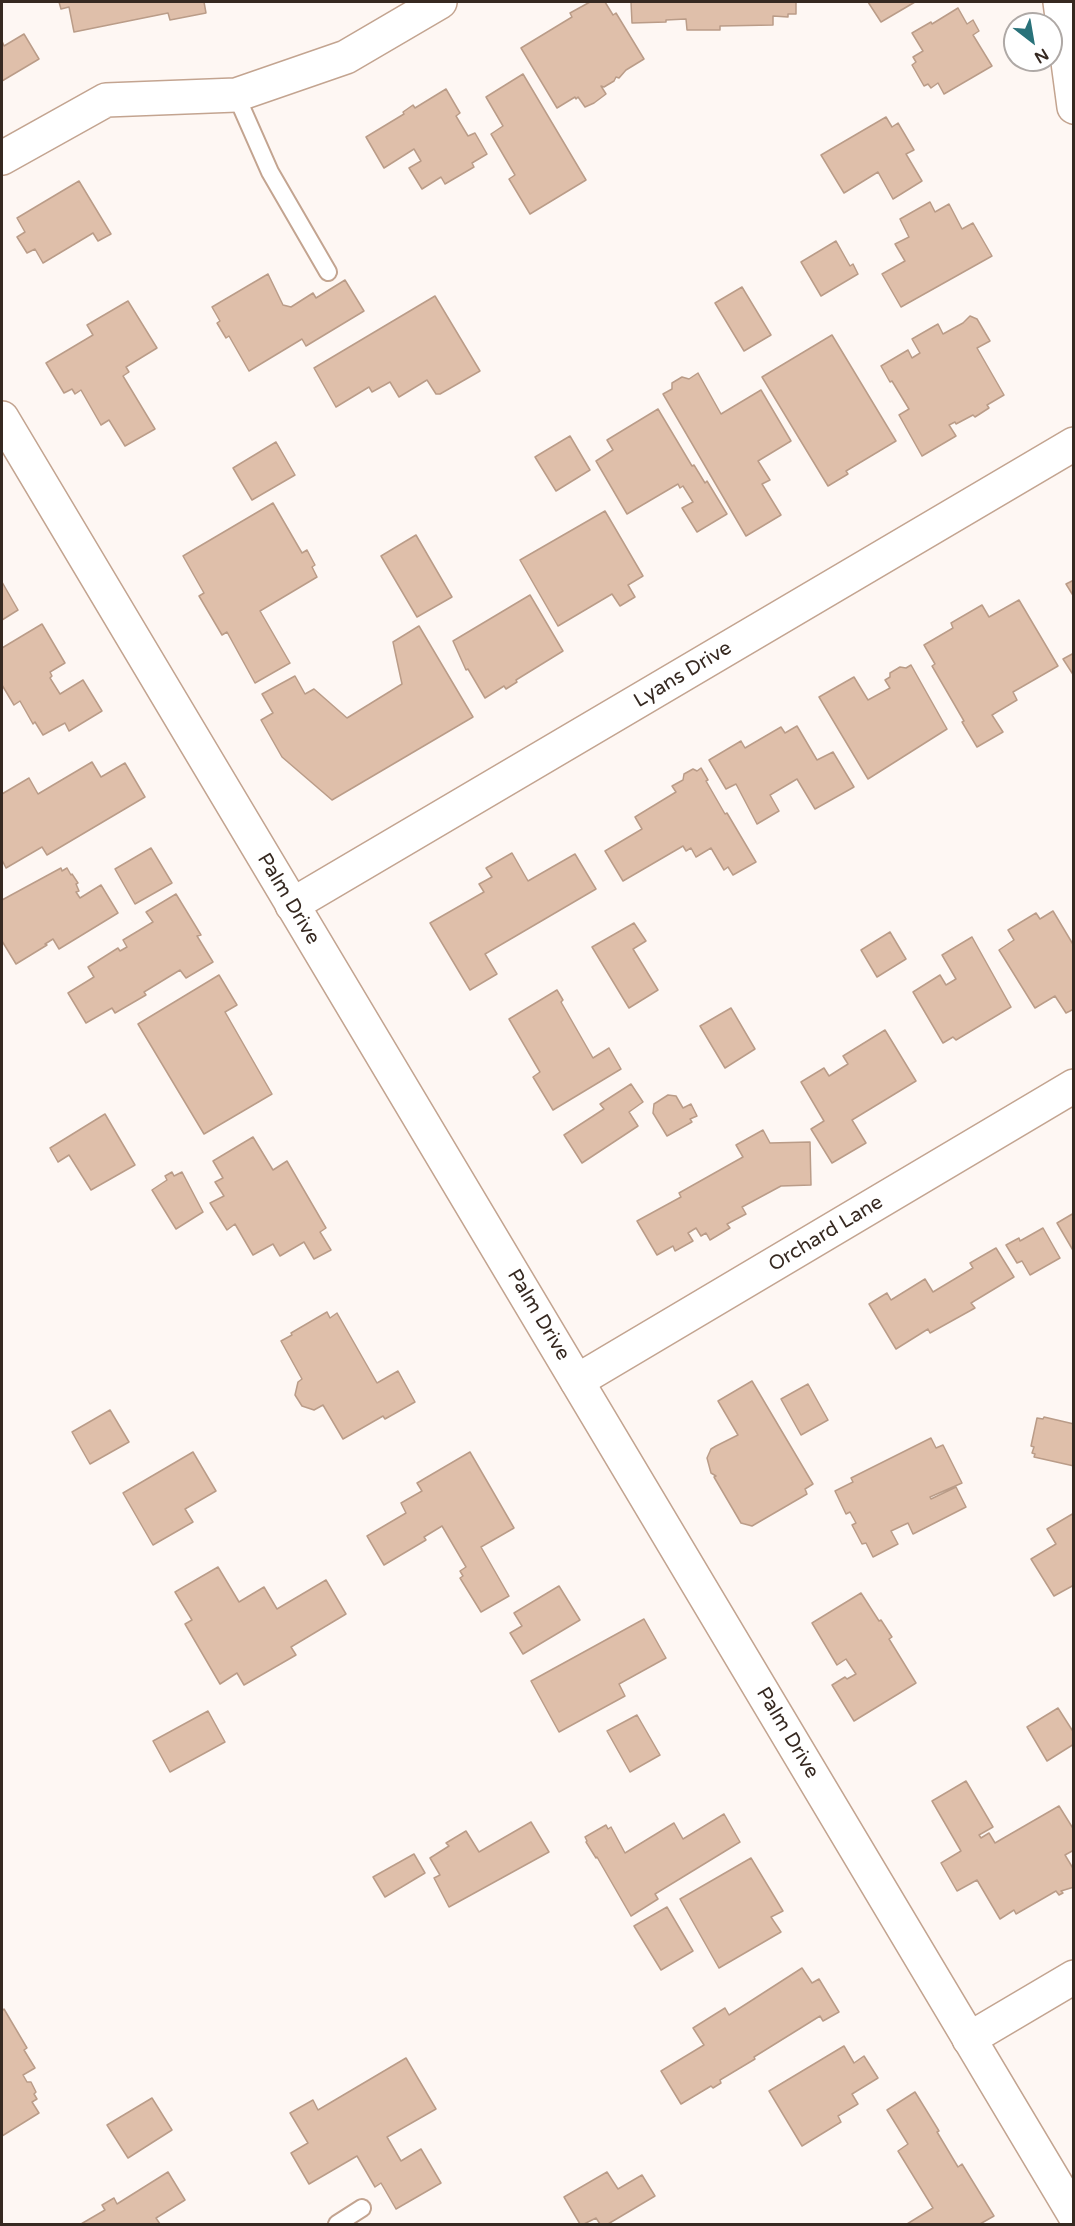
<!DOCTYPE html>
<style>
body{margin:0}
#map{position:relative;width:1075px;height:2226px;overflow:hidden;background:#fef7f3;font-family:"Varela Round",sans-serif}
canvas{display:block}
.frame{position:absolute;inset:0;border:3px solid #362921;pointer-events:none}
.north{position:absolute;left:1003px;top:12px;width:60px;height:60px;box-sizing:border-box;background:#fff;border:2px solid #afa9a6;border-radius:50%;rotate:149deg;font-size:16px;font-weight:700;line-height:24px;text-align:center;color:#362921}
.north::after{content:'';display:block;margin:auto;width:21px;height:27px;background:#29727a;clip-path:polygon(50% 0,100% 100%,50% 72%,0 100%)}
</style>
<div id="map">
<canvas width="1075" height="2226"></canvas>
<div class="frame"></div>
<div class="north">N</div>
</div>
<script>
const ctx = document.querySelector('canvas').getContext('2d');
ctx.lineJoin = 'round';
function fillPath(path, color) { ctx.fillStyle = color; ctx.fill(path, 'evenodd'); }
function stroke(path, color, width, dash) { ctx.strokeStyle = color; ctx.lineWidth = width; ctx.lineCap = dash ? 'butt' : 'round'; ctx.setLineDash(dash || []); ctx.stroke(path); }
function write(font, color, halo, rows, align = 'center') {
  ctx.font = font + ' "Varela Round",sans-serif'; ctx.lineWidth = 4.5; ctx.setLineDash([]); ctx.textBaseline = 'middle'; ctx.strokeStyle = halo; ctx.fillStyle = color; for (const [text, x, y, turn = 0] of rows) {
    ctx.save(); ctx.translate(x, y); ctx.rotate((+turn || 0) * Math.PI / 180); ctx.textAlign = isNaN(turn) ? turn : align; if (halo) ctx.strokeText(text, 0, 0); ctx.fillText(text, 0, 0); ctx.restore();
  }
}
const building = new Path2D(`
 M59 2H204L206 13 170 20 168 13 74 32 69 7 61 9Z
 M590 2H605L613 15 616 13 644 59 626 70 619 78 616 77 614 81 604 87 601 86 606 94 594 103 585 107 578 97 576 99 575 97 557 108 521 48 572 17 570 13Z
 M631 2H796V14H788V17L773 16V25L720 26V30H687L686 19 666 20V22L632 23Z
 M868 2H915L881 22Z
 M958 8 967 24 973 20 979 31 973 35 992 66 944 94 938 83 931 88 928 84 924 86 912 65 916 62 913 57 923 51 912 33 931 22 932 24Z
 M24 34 39 59 2 81V41L4 46Z
 M523 74 586 180 530 214 509 179 515 175 491 134 503 126 486 97Z
 M446 89 460 113 456 116 468 136 475 133 487 154 472 163 474 167 445 184 441 177 422 189 409 168 421 161 414 149 384 168 366 137 404 114 403 112 413 105 415 108Z
 M886 117 892 127 898 123 914 150 906 154 922 181 893 199 878 172 844 193 821 155Z
 M79 181 111 234 98 241 93 233 43 263 35 249 27 253 17 237 25 232 17 218Z
 M930 202 935 212 949 204 962 229 973 223 992 256 901 307 882 274 905 261 895 244 909 237 900 219Z
 M836 241 850 266 853 264 858 274 821 296 801 262Z
 M268 274 283 305 291 307 313 293 316 298 345 280 364 311 306 346 302 339 249 371 229 336 226 338 217 323 220 321 212 307Z
 M742 287 771 335 744 351 715 303Z
 M435 296 480 371 440 394H436L427 380 399 397 390 382 372 392 369 387 336 407 314 368Z
 M128 301 157 348 126 367 129 372 123 376 155 429 125 446 109 420 101 425 81 390 75 394 72 389 64 393 46 363 93 335 87 325Z
 M970 316 977 319 990 341 977 348 1004 395 987 405 989 408 975 417 973 415 956 424 955 422 949 425 956 436 922 456 899 415 909 409 892 381 890 382 881 366 908 350 912 358 920 353 912 339 938 324 943 334 963 323Z
 M832 335 896 441 846 471 848 474 828 486 762 377Z
 M698 373 721 414 761 390 791 441 758 461 770 480 762 484 781 515 746 536 663 394 672 389V383L682 377 689 379Z
 M658 409 692 466 694 465 705 483 707 481 727 514 697 532 682 508 693 502 683 486 680 488 678 484 627 514 596 461 613 450 607 440Z
 M570 436 590 470 556 491 535 457Z
 M276 442 295 475 252 500 233 468Z
 M273 503 302 553 307 550 315 565 312 567 317 577 260 611 290 663 255 683 227 632 222 635 199 596 204 593 183 556Z
 M605 511 643 576 628 585 635 597 620 606 612 594 558 626 520 560Z
 M416 535 452 597 417 617 381 556Z
 M1074 580V597L1066 584Z
 M2 582 18 610 2 620Z
 M530 595 563 651 516 680 517 682 506 689 504 686 485 698 468 669 466 670 453 641Z
 M1019 600 1058 666 1013 692 1017 700 992 715 1003 732 977 747 962 722 964 721 932 666 935 664 924 645 953 628 951 623 982 605 989 617Z
 M42 624 65 663 50 672 52 676 50 678 60 694 83 680 102 711 69 731 65 723 43 735 35 722 33 724 20 701 14 705 2 685V648Z
 M419 626 473 717 332 800 282 757 261 720 273 713 262 694 295 676 305 694 314 689 347 718 402 684 393 642Z
 M1074 653V676L1063 659Z
 M911 665 947 729 868 779 819 697 854 677 868 700 890 688 885 680 890 677V673L900 667 906 668Z
 M797 726 817 760 833 752 854 787 815 809 797 779 770 795 779 811 757 824 736 784 726 789 709 760 741 741 745 748 781 727 785 733Z
 M92 762 101 777 125 763 145 797 47 855 42 847 6 868 2 860V794L29 778 38 794Z
 M701 768 708 780 706 781 725 814 727 813 756 862 733 875 728 867 724 870 711 848 696 857 691 848 686 851 683 846 623 881 605 851 642 829 635 817 676 792 672 786 683 780 684 774 693 769 697 771Z
 M151 848 172 883 135 904 115 869Z
 M512 853 528 881 575 854 596 889 485 954 497 974 470 990 430 923 484 892 479 884 492 877 486 868Z
 M61 868 62 871 67 868 71 875 72 874 78 883 76 884 79 891 76 892 80 898 101 885 118 913 59 949 53 939 45 944 47 945 16 964 2 941V900Z
 M176 894 201 935 197 936 213 962 186 978 180 970 144 992 146 995 115 1013 112 1008 86 1023 68 993 94 977 88 967 118 948 120 951 127 947 123 940 153 922 146 912Z
 M1053 911 1074 946V1009L1066 1013 1055 996 1035 1008 999 950 1014 940 1008 930 1036 913 1040 919Z
 M634 923 646 941 633 949 658 990 629 1008 592 947Z
 M890 932 906 959 877 977 861 950Z
 M972 937 1011 1007 956 1040 953 1037 943 1043 913 992 940 975 946 985 956 979 942 955Z
 M219 975 237 1005 225 1012 272 1094 204 1134 138 1024Z
 M557 990 563 1000 561 1002 593 1058 609 1048 621 1069 553 1110 533 1077 540 1072 509 1019Z
 M731 1008 755 1049 725 1068 700 1026Z
 M885 1030 916 1081 852 1120 866 1143 832 1163 811 1129 824 1121 801 1082 824 1068 829 1076 848 1064 843 1056Z
 M631 1084 643 1102 629 1112 638 1126 582 1163 564 1135 604 1109 600 1104Z
 M668 1095 676 1096 683 1108 691 1104 697 1116 690 1119 692 1122 667 1136 653 1113 654 1104Z
 M105 1114 135 1165 91 1190 69 1155 58 1162 50 1148Z
 M763 1130 770 1143 810 1142 811 1185 781 1186 742 1207 746 1214 727 1224 730 1228 710 1240 706 1233 701 1236 696 1228 688 1233 693 1241 675 1251 673 1246 657 1255 637 1221 681 1197 679 1193 743 1157 736 1145Z
 M253 1137 273 1170 287 1161 326 1228 320 1232 331 1250 314 1259 304 1242 280 1256 273 1244 253 1255 235 1224 227 1230 210 1203 224 1196 215 1182 223 1178 213 1161Z
 M172 1172 174 1176 182 1172 203 1212 176 1229 152 1190 167 1180 165 1176Z
 M1074 1213V1252L1057 1223Z
 M1043 1228 1060 1258 1030 1275 1022 1261 1017 1263 1006 1245 1019 1238 1020 1241Z
 M996 1248 1014 1277 971 1303 975 1308 930 1333 928 1329 896 1349 869 1304 887 1293 891 1300 925 1279 933 1292 973 1268 970 1263Z
 M327 1312 330 1318 337 1313 377 1383 398 1371 415 1402 385 1419 383 1416 343 1439 323 1405 314 1410 302 1406 295 1395 298 1382 302 1379 281 1341 292 1335 291 1333Z
 M752 1381 813 1484 805 1489 807 1494 752 1526 741 1523 714 1477 716 1476 711 1473 707 1458 711 1449 716 1446 738 1435 718 1401Z
 M808 1384 828 1420 801 1435 781 1399Z
 M110 1410 129 1442 90 1464 72 1432Z
 M1044 1417 1074 1424V1466L1034 1457 1035 1454 1032 1453 1034 1447 1031 1446 1037 1418 1043 1419Z
 M931 1438 936 1448 943 1445 962 1483 930 1497 931 1499 956 1487 966 1507 913 1534 908 1523 891 1531 898 1544 873 1557 866 1543 862 1544 852 1525 856 1523 850 1512 846 1514 835 1491 853 1482 851 1478Z
 M193 1452 216 1491 185 1509 193 1522 153 1545 123 1493Z
 M470 1452 514 1528 481 1547 509 1596 481 1612 460 1578 463 1576 460 1571 466 1567 442 1526 424 1537 426 1540 384 1565 367 1536 406 1513 401 1503 422 1491 417 1483Z
 M1074 1513V1585L1054 1596 1031 1559 1056 1544 1047 1529Z
 M218 1567 239 1602 264 1587 277 1609 326 1580 346 1614 291 1647 296 1655 244 1685 237 1673 220 1684 185 1624 192 1620 175 1592Z
 M559 1586 580 1620 523 1654 510 1633 522 1626 514 1613Z
 M861 1593 879 1621 881 1620 892 1637 889 1639 916 1683 854 1721 832 1685 845 1677 847 1679 856 1674 846 1659 837 1665 812 1623Z
 M644 1619 666 1658 619 1684 625 1696 559 1732 531 1681Z
 M1058 1708 1074 1733V1744L1047 1761 1027 1727Z
 M208 1711 225 1742 170 1772 153 1741Z
 M637 1715 660 1755 630 1772 607 1731Z
 M966 1781 993 1827 979 1835 981 1838 989 1833 995 1843 1059 1806 1074 1830V1850L1065 1855 1074 1870V1887L1061 1891 1063 1893 1059 1895 1056 1891 1016 1914 1014 1910 1000 1919 977 1880 957 1891 941 1863 961 1851 932 1801Z
 M724 1814 740 1842 655 1894 658 1899 631 1916 597 1857 596 1858 586 1842 587 1841 585 1837 606 1825 608 1829 611 1827 625 1853 674 1823 683 1839Z
 M531 1822 549 1852 449 1907 434 1878 440 1875 430 1858 449 1846 446 1843 466 1831 479 1852Z
 M414 1854 425 1873 385 1897 373 1877Z
 M751 1858 783 1911 771 1917 781 1932 719 1968 680 1899Z
 M667 1907 693 1951 661 1970 634 1926Z
 M802 1968 812 1983 819 1979 839 2012 823 2021 820 2016 754 2057 755 2059 720 2080 721 2083 713 2088 711 2086 681 2104 661 2071 704 2045 693 2028 725 2008 729 2015Z
 M4 2009 27 2048 24 2050 35 2068 23 2075 27 2082H31L36 2092 34 2094 37 2099 32 2102 39 2113 2 2136V2011Z
 M844 2046 854 2063 864 2056 878 2078 852 2094 858 2104 838 2116 841 2122 802 2146 769 2091Z
 M406 2058 436 2109 387 2137 401 2161 421 2149 441 2183 396 2209 381 2183 375 2187 357 2156 309 2184 291 2153 308 2143 290 2113 313 2100 318 2110Z
 M915 2092 939 2131 937 2132 958 2167 962 2164 994 2216 980 2224H907L933 2208 898 2151 908 2144 887 2110Z
 M152 2098 172 2130 128 2158 107 2125Z
 M168 2172 185 2200 156 2218 160 2224H81L105 2210 102 2205 114 2198 117 2204Z
 M607 2172 618 2189 642 2175 655 2196 608 2224H600L596 2218 584 2224H580L564 2197Z`);
fillPath(building, '#dfbfaa');
stroke(building, '#ba9c88', 1.5);
const service = new Path2D(`
 M236 95 270 172 328 272
 M337 2224 362 2208`);
const minor = new Path2D(`
 M1060 2 1074 107
 M2 158 106 100 236 95 346 57 440 2
 M292 905 1074 444
 M577 1381 1074 1086
 M969 2039 1074 1977`);
const tertiary = new Path2D(`
 M2 418 1074 2214`);
stroke(service, '#c3a490', 20);
stroke(minor, '#c3a490', 36);
stroke(tertiary, '#c3a490', 36);
stroke(service, '#fff', 16);
stroke(minor, '#fff', 33);
stroke(tertiary, '#fff', 33);
write('20px', '#362921', '#fff', [
 ["Lyans Drive",683,675,-31],
 ["Palm Drive",288,899,59],
 ["Orchard Lane",826,1234,-31],
 ["Palm Drive",538,1315,59],
 ["Palm Drive",787,1733,59]
]);
</script>
